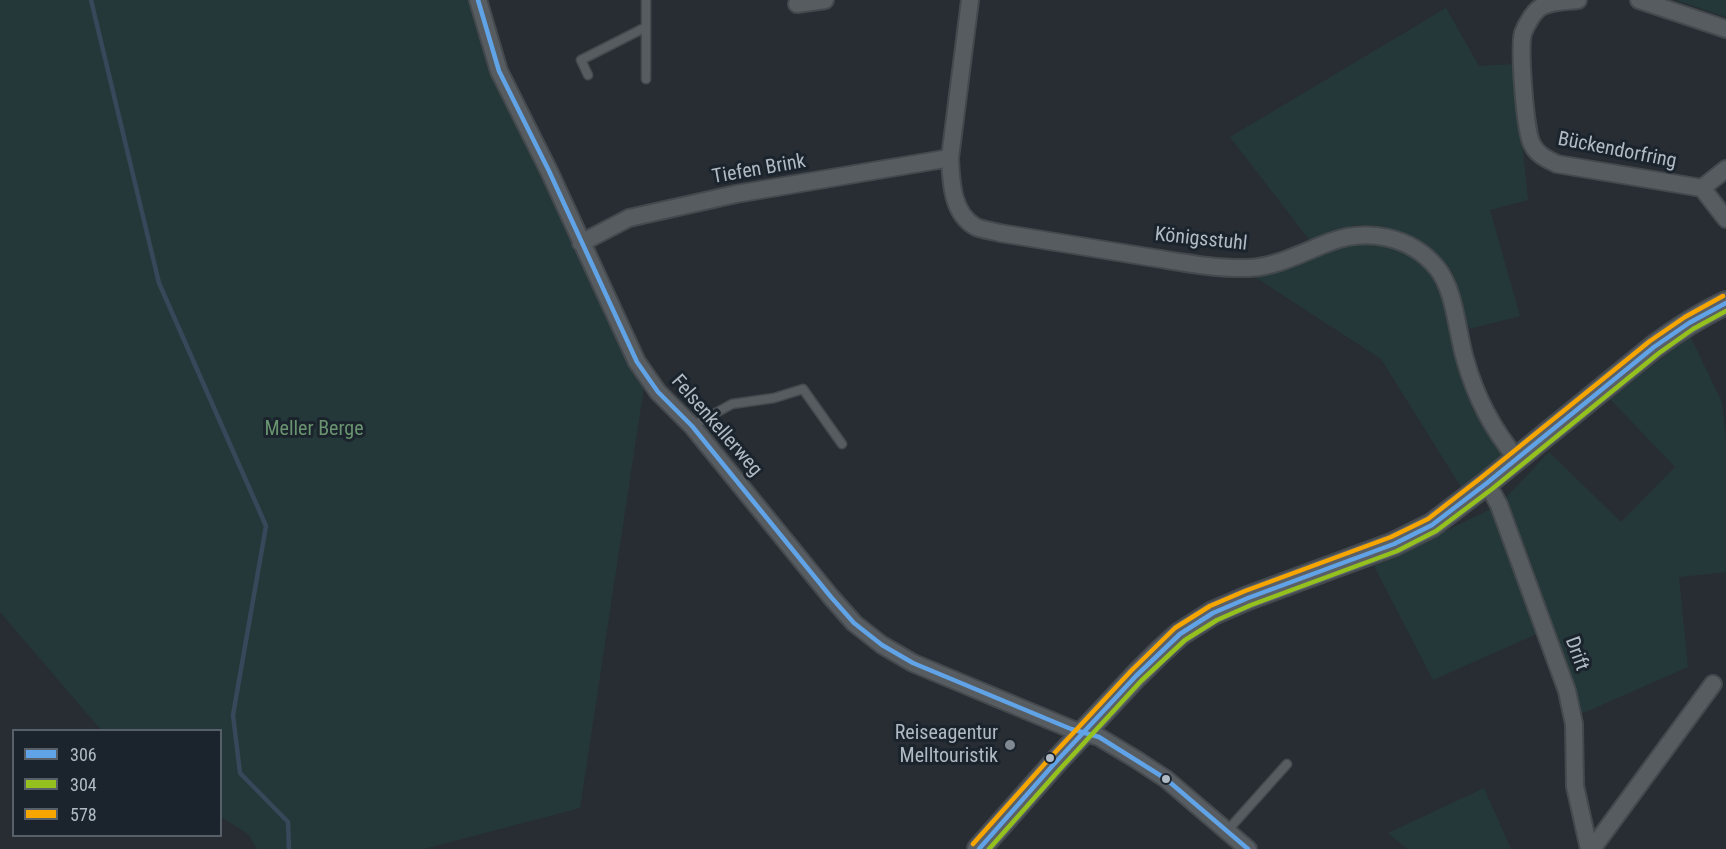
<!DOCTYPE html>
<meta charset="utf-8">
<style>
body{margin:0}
#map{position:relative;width:1726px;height:849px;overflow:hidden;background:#272d33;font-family:"Roboto Condensed",sans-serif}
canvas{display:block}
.legend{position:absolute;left:12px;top:729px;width:210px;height:108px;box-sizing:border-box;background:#1b242d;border:2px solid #576069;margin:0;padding:8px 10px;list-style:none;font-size:18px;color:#b0bac4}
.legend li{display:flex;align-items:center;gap:12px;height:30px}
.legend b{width:30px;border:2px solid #576069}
</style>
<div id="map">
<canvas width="1726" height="849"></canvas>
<ul class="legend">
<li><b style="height:8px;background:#60a3e7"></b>306</li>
<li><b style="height:8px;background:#95c11f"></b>304</li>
<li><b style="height:8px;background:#f7a600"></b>578</li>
</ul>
</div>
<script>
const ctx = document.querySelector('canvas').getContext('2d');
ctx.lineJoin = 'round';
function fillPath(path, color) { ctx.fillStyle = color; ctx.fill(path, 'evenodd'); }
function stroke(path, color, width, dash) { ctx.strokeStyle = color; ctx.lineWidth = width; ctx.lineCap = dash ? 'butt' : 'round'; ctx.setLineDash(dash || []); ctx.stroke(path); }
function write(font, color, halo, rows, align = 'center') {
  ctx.font = font + ' "Roboto Condensed",sans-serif'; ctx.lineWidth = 6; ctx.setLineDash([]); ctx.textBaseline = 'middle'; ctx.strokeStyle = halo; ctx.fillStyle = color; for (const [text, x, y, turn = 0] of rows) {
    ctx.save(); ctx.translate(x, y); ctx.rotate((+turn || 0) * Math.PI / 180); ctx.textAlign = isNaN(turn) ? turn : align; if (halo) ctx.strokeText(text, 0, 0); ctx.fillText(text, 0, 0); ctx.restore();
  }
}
fillPath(new Path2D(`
 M0 0H471L494 75 567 232 644 387 580 808 424 849H257L248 834 221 817 220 730H101L0 612Z
 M1676 0H1726V17Z
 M1446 8 1479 66 1514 64 1528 200 1490 210 1520 316 1469 329 1453 273 1432 249 1403 232 1379 226 1355 225 1311 242 1230 137Z
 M1358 239 1385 243 1413 254 1433 272 1444 294 1456 356 1472 408 1501 449V456L1461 487 1381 359 1255 277Z
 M1690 336 1722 402 1726 440V572L1679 577 1688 667 1565 721 1558 693 1539 633 1433 680 1374 566 1499 505 1549 452 1621 522 1675 467 1610 399Z
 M1484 788 1511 849H1407L1388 833Z`), '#253839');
stroke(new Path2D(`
 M91 0 159 283 266 526 233 715 240 773 288 822 289 849`), '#36485a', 4.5);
const lane = new Path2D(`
 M588 75 581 60 646 27V0
 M646 79V27
 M692 426 732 404 774 398 803 389 842 444
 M1227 831 1287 764`);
const street = new Path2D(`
 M478 0 499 71 549 171 637 362 658 392 692 426 831 597 854 623 882 645 913 663 1071 729 1099 737 1137 760 1166 779 1248 849
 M970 0 950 158C951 182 952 214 976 227 983 230 993 231 1000 233 1049 241 1099 249 1148 257 1181 262 1214 269 1248 268 1277 267 1303 252 1330 242 1367 228 1411 236 1437 268 1455 290 1457 332 1465 359 1476 398 1492 428 1517 459
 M1578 0C1567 1 1551 1 1541 7 1534 11 1526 25 1523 33 1519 47 1525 132 1532 144 1537 155 1547 159 1557 164L1702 188 1726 219
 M1639 0 1726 29
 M797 4 825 0
 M1702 188 1726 169
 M581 243 629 218 736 194 950 158
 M1487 483 1499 505 1567 691 1574 724 1575 786 1589 849
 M1592 849 1713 684`);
const secondary = new Path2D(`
 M979 849 1054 764 1136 676 1160 652 1180 634 1213 613 1248 598 1394 544 1432 525 1487 483 1654 347C1677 330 1700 315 1726 303`);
stroke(lane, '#44494e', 11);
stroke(street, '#44494e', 20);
stroke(secondary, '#44494e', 26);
stroke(lane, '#575c61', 8);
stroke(street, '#575c61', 16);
stroke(secondary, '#5a6066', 22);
stroke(new Path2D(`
 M478 0 499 71 549 171 637 362 658 392 692 426 831 597 854 623 882 645 913 663 1071 729 1099 737 1166 779 1248 849
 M979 849 1054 764 1136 676 1180 634 1213 613 1248 598 1394 544 1432 525 1487 483 1654 347 1689 323 1726 303`), '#60a3e7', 4.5);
stroke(new Path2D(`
 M989 849 1060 769 1141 681 1185 640 1217 620 1251 605 1397 551 1436 531 1492 489 1659 353 1693 329 1726 311`), '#95c11f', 4.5);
stroke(new Path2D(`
 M973 844 1049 759 1131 671 1175 628 1210 606 1245 591 1391 537 1428 519 1482 477 1650 341 1685 317 1723 296`), '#f7a600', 4.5);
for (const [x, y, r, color] of [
 [1010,745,6,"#808991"],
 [1050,758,5,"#b0bac4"],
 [1166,779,5,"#b0bac4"]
]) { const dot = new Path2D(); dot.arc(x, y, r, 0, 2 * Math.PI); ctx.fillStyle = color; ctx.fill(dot); stroke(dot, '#1b242d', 2); }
write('20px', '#b0bac4', '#1b242d', [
 ["Bückendorfring",1617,151,11],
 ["Tiefen Brink",759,170,-10],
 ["Königsstuhl",1201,240,6],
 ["Felsenkellerweg",716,426,49],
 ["Drift",1576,654,70]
]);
write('20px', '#69946f', '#1b242d', [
 ["Meller Berge",314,430]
]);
write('20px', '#b0bac4', '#1b242d', [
 ["Reiseagentur",998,734],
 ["Melltouristik",998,757]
], 'right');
</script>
